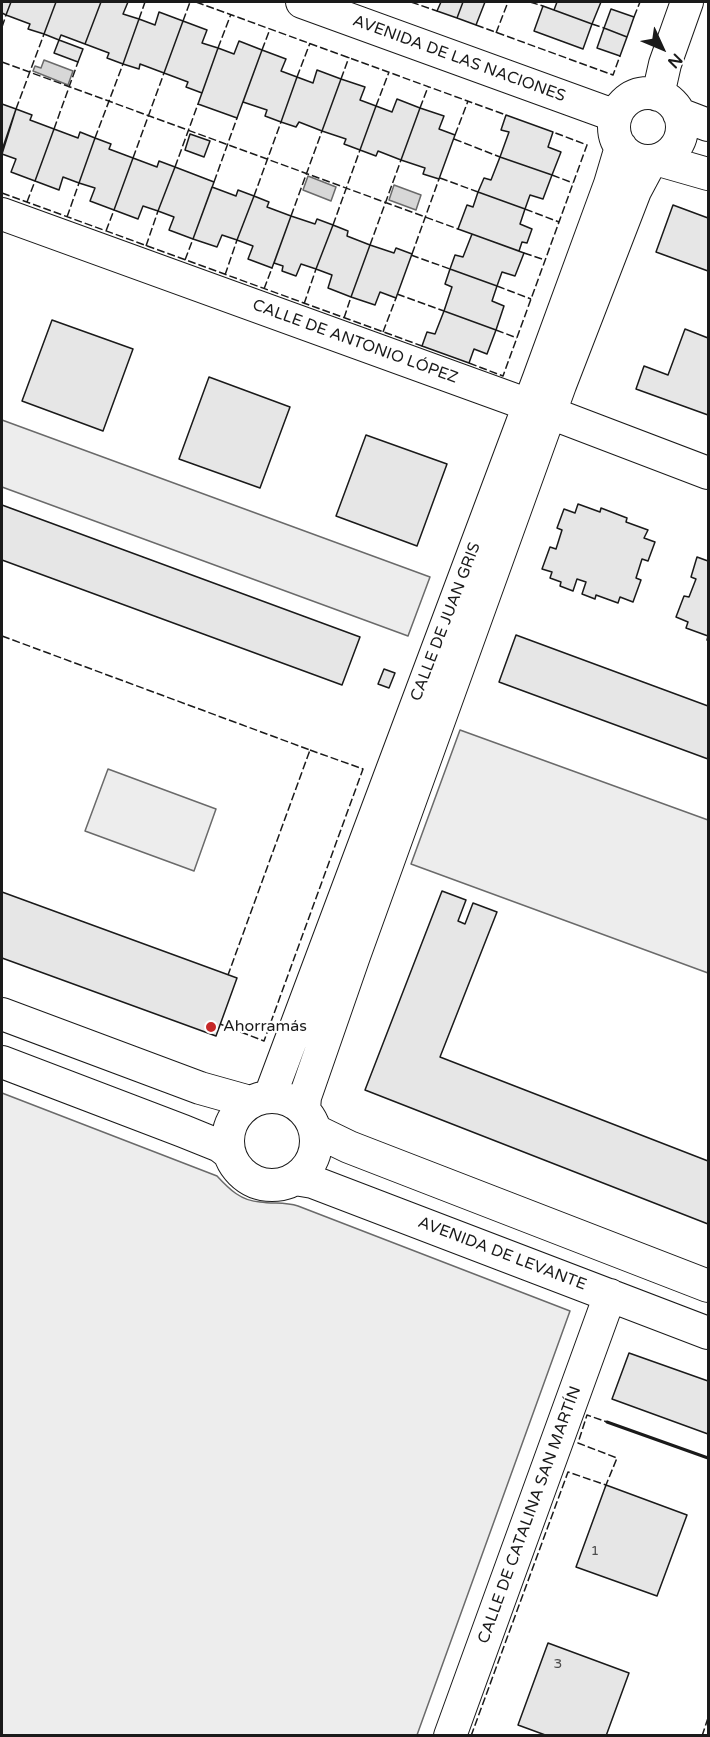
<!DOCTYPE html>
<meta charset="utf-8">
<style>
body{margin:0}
#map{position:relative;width:710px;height:1737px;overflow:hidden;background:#fff;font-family:"Varela Round",sans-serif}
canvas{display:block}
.frame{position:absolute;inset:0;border:3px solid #1a1a1a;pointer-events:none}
.north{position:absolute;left:632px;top:18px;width:60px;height:60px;-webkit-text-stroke:4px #fff;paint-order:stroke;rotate:134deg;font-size:16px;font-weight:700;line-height:24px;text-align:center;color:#1a1a1a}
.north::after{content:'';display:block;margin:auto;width:21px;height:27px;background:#1a1a1a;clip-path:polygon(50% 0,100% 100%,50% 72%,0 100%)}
</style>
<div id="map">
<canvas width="710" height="1737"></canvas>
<div class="frame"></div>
<div class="north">N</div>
</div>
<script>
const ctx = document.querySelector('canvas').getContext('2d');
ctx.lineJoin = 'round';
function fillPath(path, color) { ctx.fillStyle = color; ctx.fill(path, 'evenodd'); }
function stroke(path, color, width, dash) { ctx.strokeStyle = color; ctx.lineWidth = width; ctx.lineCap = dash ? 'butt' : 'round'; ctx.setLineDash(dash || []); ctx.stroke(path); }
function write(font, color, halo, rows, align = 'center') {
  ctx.font = font + ' "Varela Round",sans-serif'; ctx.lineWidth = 4.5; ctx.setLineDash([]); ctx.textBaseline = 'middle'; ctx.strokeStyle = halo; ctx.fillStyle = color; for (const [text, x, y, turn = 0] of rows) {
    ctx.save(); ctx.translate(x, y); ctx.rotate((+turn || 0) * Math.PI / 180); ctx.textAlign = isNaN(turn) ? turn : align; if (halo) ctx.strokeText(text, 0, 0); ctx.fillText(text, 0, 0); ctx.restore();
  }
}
const green = new Path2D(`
 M2 420 430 577 408 636 2 487Z
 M460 730 708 820V973L411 864Z
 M108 769 216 809 194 871 85 831Z
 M2 1093 217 1176C229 1189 241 1201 260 1202 274 1204 285 1202 298 1206L570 1311 417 1735H2Z`);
fillPath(green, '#ededed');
stroke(green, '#6a6a6a', 1.5);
const water = new Path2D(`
 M44 60 73 71 68 85 33 71 35 66 41 68Z
 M308 176 336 187 331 201 303 190Z
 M394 185 421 195 416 210 389 200Z`);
fillPath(water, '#d7d7d7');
stroke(water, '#6a6a6a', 1.5);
const building = new Path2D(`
 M2 2H11L6 15 2 13Z
 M11 2H56L44 34 28 29 30 24 6 15Z
 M56 2H101L85 44 61 35 59 40 83 49 78 62 54 53 59 40 44 34Z
 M101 2H128L123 14 139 19 123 64 107 58 109 53 85 44Z
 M441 2H463L457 18 437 11Z
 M463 2H485L476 25 457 18Z
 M557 2H601L592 24 554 10Z
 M543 6 592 24 583 49 534 31Z
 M611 9 634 17 627 37 604 28Z
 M159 12 183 21 164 73 140 64 139 69 123 64 139 19 155 25Z
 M183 21 207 30 202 43 218 48 202 93 186 87 188 82 164 73Z
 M604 28 627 37 620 56 597 48Z
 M239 41 262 50 237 118 198 104 218 48 234 54Z
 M262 50 286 59 281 71 297 77 281 122 265 116 267 110 243 102Z
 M317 70 341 79 322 131 299 122 296 127 281 122 297 77 313 83Z
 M341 79 365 87 360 100 376 106 360 150 344 144 346 139 322 131Z
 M397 99 420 108 401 160 378 151 376 156 360 150 376 106 392 112Z
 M2 104 16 109 2 150Z
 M420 108 444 116 439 129 455 135 439 179 423 174 425 168 401 160Z
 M16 109 32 115 30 120 54 129 35 181 11 172 16 159 2 154Z
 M506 115 553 132 548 147 561 152 552 175 500 157 509 132 501 130Z
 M54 129 78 138 80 132 95 138 79 183 63 177 59 190 35 181Z
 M190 134 210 141 204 157 185 150Z
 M95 138 111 144 109 149 133 158 114 210 90 201 95 188 79 183Z
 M500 157 552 175 543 199 530 195 525 209 478 192 484 178 491 180Z
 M133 158 157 167 159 161 175 167 158 211 143 206 138 219 114 210Z
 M175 167 214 182 193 239 169 230 174 217 158 211Z
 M212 187 236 196 238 190 254 196 237 240 222 235 217 247 193 239Z
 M478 192 525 209 520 224 532 229 527 243 522 242 519 251 458 229 467 205 473 207Z
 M254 196 269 202 267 207 291 216 272 268 248 259 253 246 237 240Z
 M673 205 708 218V271L656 252Z
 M291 216 315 224 317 219 333 225 316 269 301 264 296 276 282 271 283 266 274 263Z
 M333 225 348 231 347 236 370 245 351 297 328 288 332 275 316 269Z
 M472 234 524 253 515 276 502 272 497 286 450 269 455 255 463 257Z
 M370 245 394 253 396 248 412 254 396 298 380 292 375 305 351 297Z
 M450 269 497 286 492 301 504 306 496 330 444 311 452 287 445 284Z
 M444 311 496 330 487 354 474 349 469 363 422 346 427 332 435 334Z
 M52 320 133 349 103 431 22 401Z
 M685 329 708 338V415L636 389 644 366 668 375Z
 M209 377 290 407 260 488 179 459Z
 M366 435 447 464 417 546 336 516Z
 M578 504 600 512 601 508 627 518 626 522 648 530 644 538 655 542 648 561 642 559 636 578 641 580 633 602 620 597 618 603 596 595 595 599 582 594 586 582 577 579 573 591 560 586 561 582 550 578 552 572 542 569 550 547 556 549 562 530 557 528 564 509 575 513Z
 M2 505 360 637 342 685 2 560Z
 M697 557 708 561V641L707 640 708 636 686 628 688 622 676 617 684 596 689 597 696 579 691 577Z
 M516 635 708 706V759L499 682Z
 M384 669 395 673 389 688 378 684Z
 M442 891 466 900 458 921 465 924 473 903 497 912 440 1057 708 1161V1224L365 1090Z
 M2 892 237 978 216 1036 2 958Z
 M629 1353 708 1381V1434L612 1399Z
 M606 1485 687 1515 657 1596 576 1567Z
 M548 1643 629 1673 606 1736H548L518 1725Z`);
fillPath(building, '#e6e6e6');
stroke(building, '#1a1a1a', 1.5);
const minor = new Path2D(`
 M302 2 616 116
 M614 127a34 34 0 1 1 68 0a34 34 0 1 1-68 0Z
 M658 95 665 64 687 2
 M679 114 708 125
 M659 160 708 174
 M2 214 540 409 708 473
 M2 1014 200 1088 250 1102
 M2 1062 183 1131 220 1146 229 1153
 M270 1096 539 378 610 184 621 147
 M228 1141a44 44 0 1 1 88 0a44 44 0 1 1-88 0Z
 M304 1109 305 1097 354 956 560 385 635 191 651 161
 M316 1131 349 1147 708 1286
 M295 1179 313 1182 708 1333
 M450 1736 610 1295`);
stroke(minor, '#1a1a1a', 34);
stroke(minor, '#fff', 32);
stroke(new Path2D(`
 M196 2 506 115
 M411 2 437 11
 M530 2 543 6
 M634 17 640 2
 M139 19 145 2
 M183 21 190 2
 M592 24 604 28
 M476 25 613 75 620 56
 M2 27 6 15
 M496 33 508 2
 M218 48 231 14
 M262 50 270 29
 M2 62 458 229
 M297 77 310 43
 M341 79 349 57
 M376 106 389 72
 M420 108 428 87
 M16 109 44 34
 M54 129 78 62
 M455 135 468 101
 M95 138 123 64
 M454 139 500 157
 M133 158 164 73
 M175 167 198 104
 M552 175 573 183
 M440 178 478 192
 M214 182 237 118
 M2 193 422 346
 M254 196 281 122
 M27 202 35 181
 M525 209 559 222
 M291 216 322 131
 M67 217 79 183
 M333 225 360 150
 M106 231 114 210
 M370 245 401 160
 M146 246 158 211
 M524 253 545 260
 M412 254 439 179
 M411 255 450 269
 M185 260 193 239
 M225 275 237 240
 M497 286 531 299
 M264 289 272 268
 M397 294 444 311
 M304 304 316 269
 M344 318 351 297
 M496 330 517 338
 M383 332 396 298
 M469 363 503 376 587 145 553 132
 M2 636 310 750 228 975
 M220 1024 264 1041 363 769 310 750
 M471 1736 568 1472 606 1485 617 1458 578 1443 587 1415 607 1422
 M702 1736 708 1718`), '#1a1a1a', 1.5, [8, 3]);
stroke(new Path2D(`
 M607 1422 708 1458`), '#1a1a1a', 3);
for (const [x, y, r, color] of [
 [211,1027,6,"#c62828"]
]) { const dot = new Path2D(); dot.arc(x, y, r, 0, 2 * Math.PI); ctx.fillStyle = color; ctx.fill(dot); stroke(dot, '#fff', 2); }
write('14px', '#4d4d4d', null, [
 ["1",595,1551],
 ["3",558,1664]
]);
write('16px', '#1a1a1a', '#fff', [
 ["AVENIDA DE LAS NACIONES",459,59,20],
 ["CALLE DE ANTONIO LÓPEZ",355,342,20],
 ["CALLE DE JUAN GRIS",446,622,-69],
 ["AVENIDA DE LEVANTE",502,1254,21],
 ["CALLE DE CATALINA SAN MARTÍN",530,1515,-70]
]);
write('16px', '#1a1a1a', '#fff', [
 ["Ahorramás",223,1027]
], 'left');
</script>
